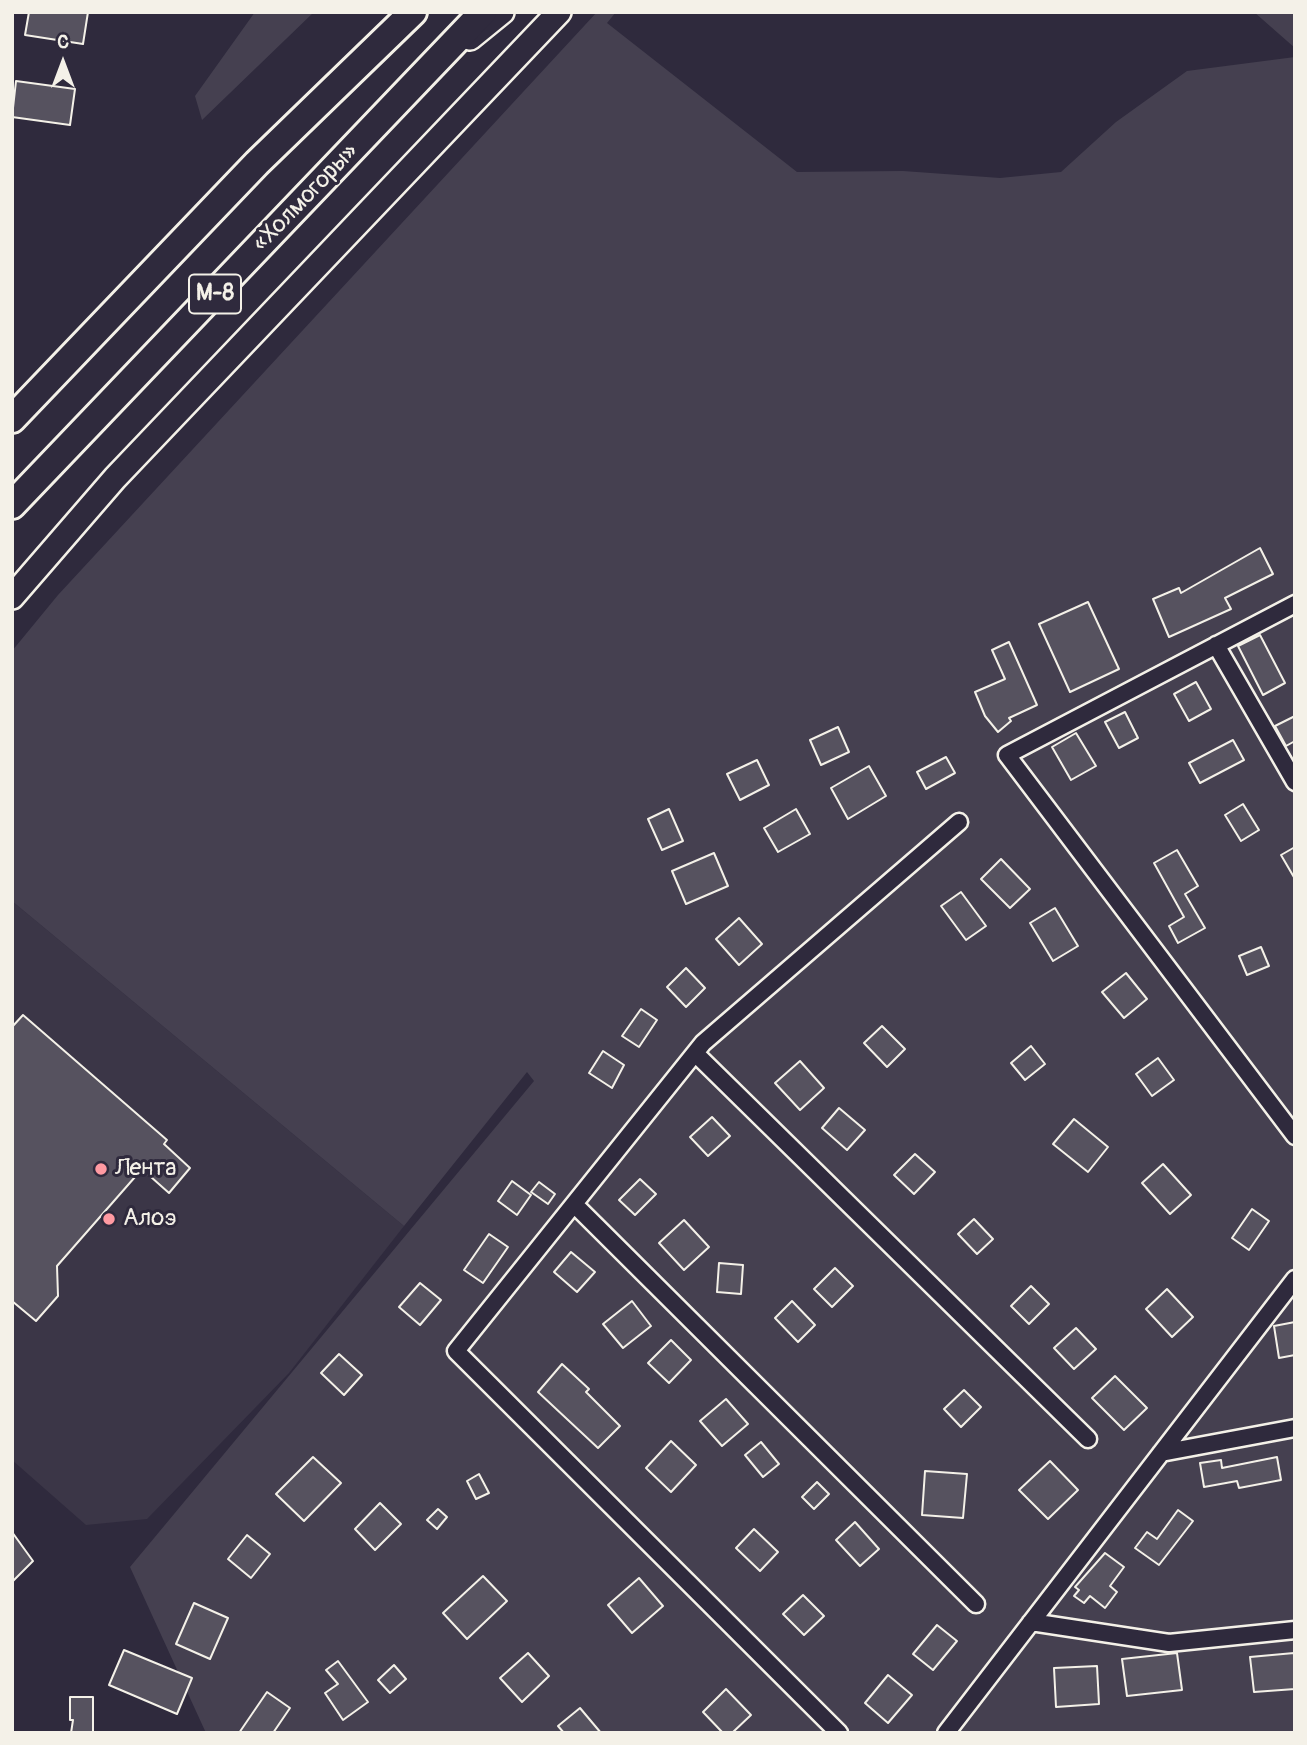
<!DOCTYPE html>
<meta charset="utf-8">
<style>
body{margin:0}
#map{position:relative;width:1307px;height:1745px;overflow:hidden;background:#2f2a3d;font-family:Pangolin,sans-serif}
canvas{display:block}
.frame{position:absolute;inset:0;border:14px solid #f4f1e8;pointer-events:none}
.north{position:absolute;left:28px;top:28px;width:70px;height:70px;-webkit-text-stroke:5px #2f2a3d;paint-order:stroke;rotate:0deg;font-size:19px;font-weight:700;line-height:28px;text-align:center;color:#f4f1e8}
.north::after{content:'';display:block;margin:auto;width:24px;height:32px;background:#f4f1e8;clip-path:polygon(50% 0,100% 100%,50% 72%,0 100%)}
</style>
<div id="map">
<canvas width="1307" height="1745"></canvas>
<div class="frame"></div>
<div class="north">С</div>
</div>
<script>
const ctx = document.querySelector('canvas').getContext('2d');
ctx.lineJoin = 'round';
function fillPath(path, color) { ctx.fillStyle = color; ctx.fill(path, 'evenodd'); }
function stroke(path, color, width, dash) { ctx.strokeStyle = color; ctx.lineWidth = width; ctx.lineCap = dash ? 'butt' : 'round'; ctx.setLineDash(dash || []); ctx.stroke(path); }
function write(font, color, halo, rows, align = 'center') {
  ctx.font = font + ' Pangolin,sans-serif'; ctx.lineWidth = 6; ctx.setLineDash([]); ctx.textBaseline = 'middle'; ctx.strokeStyle = halo; ctx.fillStyle = color; for (const [text, x, y, turn = 0] of rows) {
    ctx.save(); ctx.translate(x, y); ctx.rotate((+turn || 0) * Math.PI / 180); ctx.textAlign = isNaN(turn) ? turn : align; if (halo) ctx.strokeText(text, 0, 0); ctx.fillText(text, 0, 0); ctx.restore();
  }
}
fillPath(new Path2D(`
 M12 901 404 1226 289 1373 147 1519 86 1525 12 1460Z`), '#3b3647');
fillPath(new Path2D(`
 M255 12H314L202 120 195 96Z
 M597 12H616L607 23 797 172 903 171 1000 178 1061 172 1116 122 1187 71 1295 57V1733H206L130 1567 534 1081 527 1072 404 1226 12 901V651L58 595Z
 M1254 12H1295V48Z`), '#454050');
const building = new Path2D(`
 M29 12H88L83 44 25 35Z
 M16 81 75 89 70 125 12 117Z
 M1260 548 1273 574 1225 598 1231 609 1169 637 1153 599 1179 588 1181 593Z
 M1088 602 1119 669 1070 692 1039 624Z
 M1260 635 1285 683 1263 695 1238 646Z
 M1009 642 1037 705 1009 718 1011 721 998 732 985 716 975 692 1005 679 992 650Z
 M1196 682 1211 709 1189 721 1174 694Z
 M1125 712 1138 738 1119 748 1105 722Z
 M1295 716V741L1286 746 1275 726Z
 M838 727 849 752 821 765 810 740Z
 M1076 733 1096 766 1071 780 1052 747Z
 M1233 740 1244 760 1200 783 1189 763Z
 M946 757 955 773 926 789 917 772Z
 M757 760 769 785 740 800 727 774Z
 M869 766 886 796 848 819 831 788Z
 M1243 804 1259 830 1241 841 1225 815Z
 M669 809 683 841 662 850 648 819Z
 M796 809 810 834 778 852 764 828Z
 M1295 847V879L1281 855Z
 M1177 850 1198 886 1185 894 1205 928 1178 943 1169 926 1184 917 1154 863Z
 M714 853 728 886 686 904 672 871Z
 M1001 859 1030 889 1010 908 981 879Z
 M961 892 986 926 966 940 941 906Z
 M1055 908 1078 946 1053 961 1030 923Z
 M739 918 762 944 739 965 716 939Z
 M1261 947 1269 966 1247 975 1239 956Z
 M686 968 705 988 686 1007 667 987Z
 M1126 973 1147 999 1124 1018 1102 992Z
 M641 1009 657 1020 639 1047 622 1036Z
 M23 1015 167 1140 164 1144 190 1168 169 1193 142 1169 57 1266 58 1296 36 1321 12 1301V1027Z
 M882 1026 905 1049 887 1067 864 1043Z
 M1031 1046 1045 1064 1025 1080 1011 1063Z
 M603 1051 624 1065 612 1088 589 1073Z
 M1158 1058 1174 1080 1152 1096 1136 1074Z
 M800 1061 824 1088 800 1110 775 1083Z
 M839 1108 865 1130 847 1150 822 1128Z
 M712 1117 730 1136 708 1156 690 1137Z
 M1074 1119 1108 1147 1088 1172 1053 1144Z
 M915 1154 935 1172 914 1194 894 1175Z
 M1163 1164 1191 1195 1170 1214 1142 1183Z
 M640 1179 656 1194 635 1215 619 1200Z
 M512 1181 531 1195 517 1215 498 1201Z
 M539 1182 555 1194 548 1204 531 1192Z
 M1252 1209 1269 1221 1249 1250 1232 1238Z
 M974 1219 993 1239 977 1254 958 1234Z
 M684 1220 709 1247 684 1270 659 1243Z
 M489 1234 508 1247 483 1283 464 1270Z
 M571 1252 595 1272 577 1292 554 1272Z
 M719 1263 743 1265 741 1294 717 1292Z
 M835 1268 853 1286 832 1307 814 1289Z
 M420 1283 441 1300 420 1325 399 1307Z
 M1031 1286 1049 1304 1029 1324 1011 1306Z
 M1167 1289 1193 1317 1172 1337 1146 1309Z
 M632 1301 651 1326 623 1348 603 1324Z
 M792 1301 815 1325 798 1342 775 1318Z
 M1295 1322V1355L1279 1358 1274 1326Z
 M1076 1328 1096 1349 1074 1369 1054 1348Z
 M671 1340 691 1360 669 1383 648 1363Z
 M339 1354 362 1375 344 1395 321 1373Z
 M562 1364 589 1389 586 1392 620 1426 598 1448 538 1392Z
 M1115 1376 1147 1408 1124 1430 1092 1398Z
 M964 1390 981 1407 961 1427 944 1409Z
 M726 1399 748 1424 722 1446 700 1421Z
 M671 1441 696 1465 671 1492 646 1468Z
 M761 1442 779 1464 763 1477 745 1455Z
 M313 1457 341 1483 304 1521 276 1494Z
 M1277 1457 1281 1480 1239 1488 1237 1481 1204 1487 1200 1463 1221 1460 1222 1468Z
 M1050 1461 1078 1490 1048 1519 1019 1490Z
 M925 1471 967 1474 963 1518 922 1515Z
 M479 1474 489 1493 476 1499 467 1481Z
 M817 1482 829 1494 814 1509 802 1497Z
 M380 1503 401 1524 375 1550 355 1529Z
 M438 1509 447 1517 437 1529 427 1520Z
 M1178 1510 1193 1521 1159 1565 1135 1548 1147 1532 1157 1539Z
 M855 1522 879 1549 860 1566 836 1540Z
 M754 1529 778 1552 760 1571 736 1548Z
 M12 1532 33 1561 12 1582Z
 M247 1535 270 1554 251 1578 228 1559Z
 M1105 1553 1124 1567 1110 1586 1117 1592 1105 1608 1090 1596 1084 1603 1074 1596 1079 1590 1075 1587Z
 M483 1576 507 1601 467 1639 443 1613Z
 M639 1578 663 1606 632 1633 608 1605Z
 M803 1595 824 1616 804 1635 783 1614Z
 M194 1603 228 1618 210 1659 176 1644Z
 M937 1625 957 1641 933 1670 913 1654Z
 M124 1650 192 1678 177 1714 109 1685Z
 M528 1653 549 1676 522 1702 500 1678Z
 M1177 1653 1182 1690 1127 1696 1122 1659Z
 M1294 1653 1295 1689 1254 1692 1250 1657Z
 M338 1661 368 1702 343 1720 325 1693 338 1684 326 1670Z
 M394 1665 406 1679 390 1693 378 1680Z
 M1097 1666 1099 1704 1056 1707 1054 1668Z
 M888 1675 912 1695 888 1723 865 1703Z
 M726 1689 751 1715 732 1733H723L703 1712Z
 M267 1692 290 1708 273 1733H239Z
 M70 1697H93V1733H71L73 1720H70Z
 M580 1708 601 1733H564L558 1726Z`);
fillPath(building, '#56525f');
stroke(building, '#f4f1e8', 2);
const minor = new Path2D(`
 M1295 604 1007 755 1295 1136
 M1216 645 1295 782
 M695 1053 1088 1439
 M574 1204 976 1604
 M1161 1453 1295 1428
 M1031 1622 1169 1643 1295 1630
 M839 1733 456 1351 703 1043 959 822
 M946 1733 1295 1279`);
const secondary = new Path2D(`
 M470 38 502 12
 M12 597 115 478 559 12`);
const trunk = new Path2D(`
 M12 419 257 163 413 12
 M12 505 483 12`);
stroke(minor, '#f4f1e8', 21);
stroke(secondary, '#f4f1e8', 28);
stroke(trunk, '#f4f1e8', 32);
stroke(minor, '#2f2a3d', 16);
stroke(secondary, '#2f2a3d', 23);
stroke(trunk, '#2f2a3d', 26);
for (const [x, y, r, color] of [
 [101,1169,7,"#ff9aa2"],
 [109,1219,7,"#ff9aa2"]
]) { const dot = new Path2D(); dot.arc(x, y, r, 0, 2 * Math.PI); ctx.fillStyle = color; ctx.fill(dot); stroke(dot, '#2f2a3d', 2.5); }
for (const [x, y, w] of [
 [215,294,52]
]) { const box = new Path2D(); box.roundRect(x - w / 2, y - 19.5, w, 39, 5); ctx.fillStyle = '#2f2a3d'; ctx.fill(box); stroke(box, '#f4f1e8', 2); }
write('bold 23px', '#f4f1e8', null, [
 ["М-8",215,294]
]);
write('24px', '#f4f1e8', '#2f2a3d', [
 ["«Холмогоры»",306,198,-46]
]);
write('24px', '#f4f1e8', '#2f2a3d', [
 ["Лента",115,1169],
 ["Алоэ",123,1219]
], 'left');
</script>
